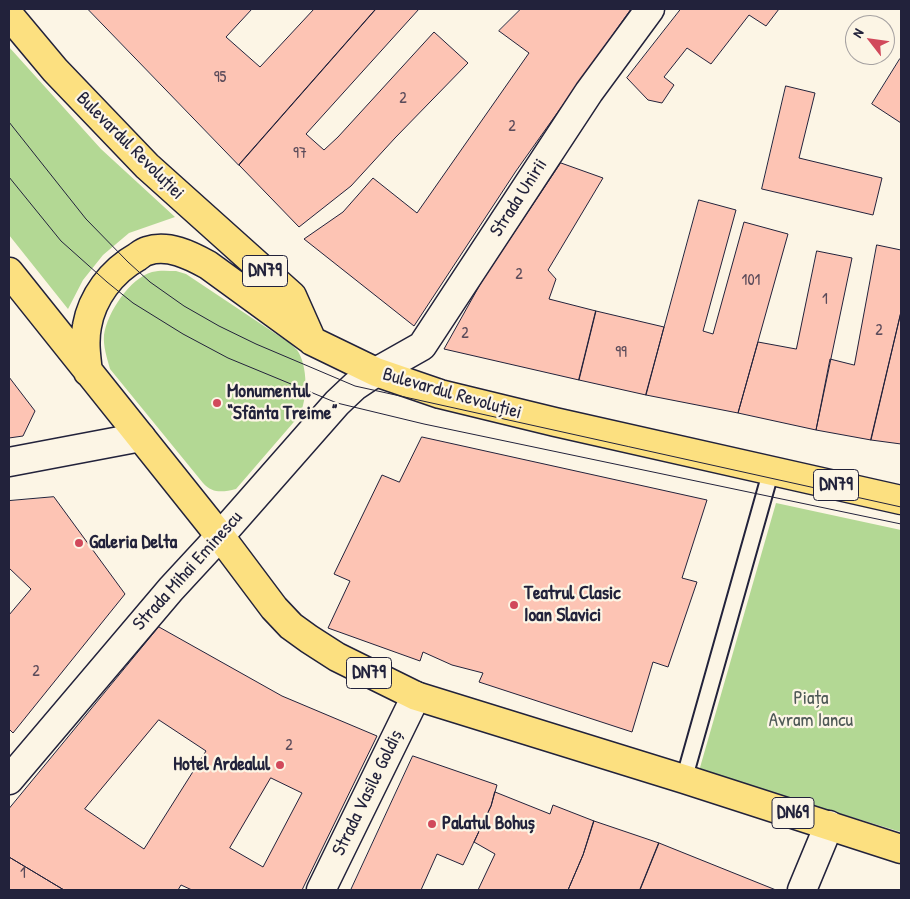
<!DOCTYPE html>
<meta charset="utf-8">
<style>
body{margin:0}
#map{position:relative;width:910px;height:899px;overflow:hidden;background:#fcf5e5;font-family:"Patrick Hand",sans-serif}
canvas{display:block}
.frame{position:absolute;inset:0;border:10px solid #22223b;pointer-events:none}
.north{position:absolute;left:845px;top:15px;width:50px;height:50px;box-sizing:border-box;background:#fcf5e5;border:1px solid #a5a1a1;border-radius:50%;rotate:300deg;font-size:14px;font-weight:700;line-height:20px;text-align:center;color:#22223b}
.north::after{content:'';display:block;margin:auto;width:18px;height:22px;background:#d1495b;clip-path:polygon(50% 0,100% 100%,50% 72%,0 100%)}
</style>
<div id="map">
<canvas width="910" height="899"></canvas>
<div class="frame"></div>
<div class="north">N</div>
</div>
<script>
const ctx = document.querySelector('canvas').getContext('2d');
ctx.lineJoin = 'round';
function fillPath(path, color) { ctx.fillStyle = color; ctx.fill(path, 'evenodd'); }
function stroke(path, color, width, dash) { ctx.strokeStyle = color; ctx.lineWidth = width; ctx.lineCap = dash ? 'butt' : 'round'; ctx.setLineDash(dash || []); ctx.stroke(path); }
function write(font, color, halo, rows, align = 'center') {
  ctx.font = font + ' "Patrick Hand",sans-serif'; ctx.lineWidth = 4.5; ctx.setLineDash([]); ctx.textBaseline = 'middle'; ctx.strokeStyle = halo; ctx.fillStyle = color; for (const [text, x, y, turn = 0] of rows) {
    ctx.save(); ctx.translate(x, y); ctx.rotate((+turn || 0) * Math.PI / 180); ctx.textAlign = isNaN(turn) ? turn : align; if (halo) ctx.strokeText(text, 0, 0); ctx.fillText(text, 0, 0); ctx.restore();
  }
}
fillPath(new Path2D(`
 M9 47 101 149 175 217 129 233 103 255 83 280 68 309 9 235Z
 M176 271 186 274 288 342C291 344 294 347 297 350 308 365 308 400 299 416L236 489C223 492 213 494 203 483L110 369C107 358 103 346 104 335 107 313 130 278 152 272 160 270 168 271 176 271Z
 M776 503 901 530V832L699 771Z`), '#b3d894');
const building = new Path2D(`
 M88 9H252L226 37 260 67 314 9H376L239 165Z
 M376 9H419L306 134 324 150 338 137 434 32 468 63 395 138 351 186 299 227 239 165Z
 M521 9H631L516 171 414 326 304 239 343 212 373 178 417 213 529 53 499 31Z
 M681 9H779L766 26 749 15 711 64 687 48 664 77 674 85 662 103 648 100 627 78Z
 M900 59 901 60V123L872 104Z
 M786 86 815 93 799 158 882 178 873 215 762 189Z
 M561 163 603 178 548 270 556 279 549 299 596 311 579 380 444 349 482 281Z
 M699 200 736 210 703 331 713 334 744 222 788 234 738 413 646 395Z
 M877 245 901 250V312L871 440 816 430 830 359 854 365Z
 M817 251 852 258 816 430 738 413 758 342 796 349Z
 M596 311 664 327 646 395 579 380Z
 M901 312V444L871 440Z
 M9 377 35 411 23 436 9 438Z
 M422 437 707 500 682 578 697 582 668 667 653 662 632 732 479 682 483 673 452 665 423 652 420 661 328 628 350 581 334 574 382 475 399 482Z
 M54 497 125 594 13 733 9 729V615L31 589 9 568V501Z
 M159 627 282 696 377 736 302 890H192L181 885 178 890H64L9 857V809ZM159 720 206 751 144 849 85 809ZM271 778 302 793 263 867 230 848Z
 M413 756 497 785 491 806 463 865 437 854 421 890H351Z
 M495 792 550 814 553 805 594 821 583 855 568 890H478L495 854 474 842 491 806Z
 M594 821 659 843 640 890H568L583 855Z
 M659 843 776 890H640Z
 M9 857 64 890H9Z`);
fillPath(building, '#fdc4b4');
stroke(building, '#22223b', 1);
const lane = new Path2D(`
 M684 779 771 471`);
const street = new Path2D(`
 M376 372 422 346 589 92 650 9
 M321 890 416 696
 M802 890 829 825`);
const secondary = new Path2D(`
 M9 462 141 437
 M9 780 171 589 220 536 337 403 355 386 376 372`);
const primary = new Path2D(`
 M9 15 55 70 147 166 292 296 312 341 376 372 440 394 555 422 901 500
 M9 272 220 536 274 608 291 626 309 639 337 657 416 696 684 779 901 849
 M88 372C86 356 84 341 87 326 92 297 112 271 137 257 140 255 143 252 147 251 168 244 190 255 208 265L311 340`);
stroke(lane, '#22223b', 19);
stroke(street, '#22223b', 31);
stroke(secondary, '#22223b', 31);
stroke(primary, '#22223b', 31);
stroke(lane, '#fcf5e5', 15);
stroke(street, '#fcf5e5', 28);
stroke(secondary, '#fcf5e5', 28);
stroke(primary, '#fce080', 28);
stroke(new Path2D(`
 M9 122 86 219 128 262 150 282 184 306 219 326 256 344 355 386 901 507
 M9 177 61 241 107 282 133 303 183 334 228 358 337 403 424 424 901 524`), '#22223b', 1);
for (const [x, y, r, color] of [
 [217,403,5,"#d1495b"],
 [79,543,5,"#d1495b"],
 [514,605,5,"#d1495b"],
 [280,765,5,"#d1495b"],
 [432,824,5,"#d1495b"]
]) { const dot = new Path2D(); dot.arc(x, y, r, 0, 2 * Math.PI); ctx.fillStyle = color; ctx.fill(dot); stroke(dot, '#fcf5e5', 2); }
write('16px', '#594a59', null, [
 ["95",220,78],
 ["2",403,99],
 ["2",512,127],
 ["97",300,154],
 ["2",519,275],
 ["101",751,281],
 ["1",825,300],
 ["2",879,331],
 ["2",465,334],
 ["99",621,353],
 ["2",36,672],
 ["2",289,746],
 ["1",23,874]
]);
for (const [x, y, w] of [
 [265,271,45],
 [836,485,45],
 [369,673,45],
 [793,813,42]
]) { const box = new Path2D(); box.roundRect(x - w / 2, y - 15.5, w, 31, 4); ctx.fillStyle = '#fcf5e5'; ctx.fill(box); stroke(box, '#22223b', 1); }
write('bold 18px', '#22223b', null, [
 ["DN79",265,271],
 ["DN79",836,485],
 ["DN79",369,673],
 ["DN69",793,813]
]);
write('19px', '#22223b', '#fcf5e5', [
 ["Bulevardul Revoluției",130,146,45],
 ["Strada Unirii",519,198,-57],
 ["Bulevardul Revoluției",452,394,16],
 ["Strada Mihai Eminescu",188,571,-48],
 ["Strada Vasile Goldiș",368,793,-64]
]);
write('bold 19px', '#22223b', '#fcf5e5', [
 ["Monumentul",227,392],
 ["“Sfânta Treime”",227,414],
 ["Galeria Delta",89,543],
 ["Teatrul Clasic",524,594],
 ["Ioan Slavici",524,616],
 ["Hotel Ardealul",270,765,"right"],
 ["Palatul Bohuș",442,824]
], 'left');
write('19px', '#4e5956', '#fcf5e5', [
 ["Piața",811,699],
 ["Avram Iancu",811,721]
]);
</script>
